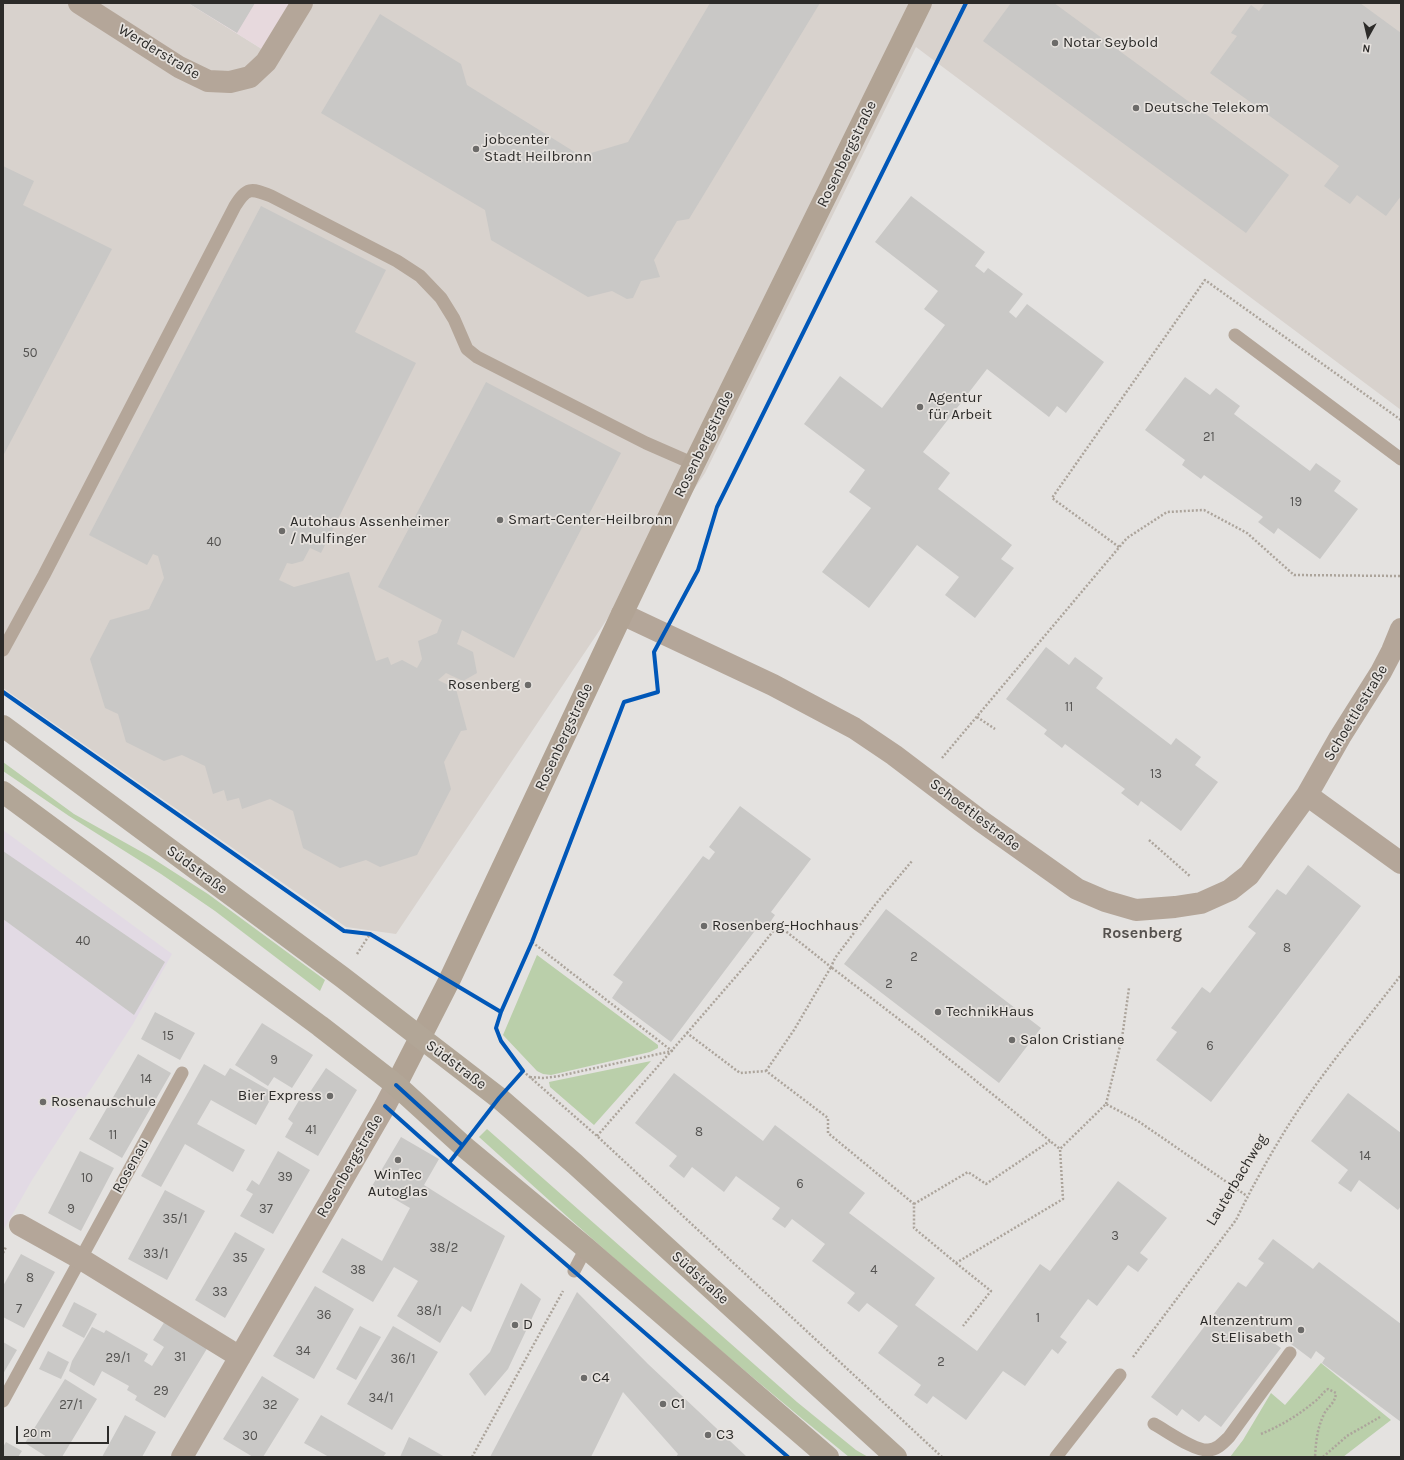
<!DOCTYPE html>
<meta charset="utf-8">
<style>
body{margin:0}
#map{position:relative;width:1404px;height:1460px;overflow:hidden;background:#e4e2e0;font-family:Karla,sans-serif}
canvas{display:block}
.frame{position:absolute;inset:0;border:4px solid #2c2b29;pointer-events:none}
.north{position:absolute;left:1348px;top:16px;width:40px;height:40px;-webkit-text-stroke:3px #e6e2de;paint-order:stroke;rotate:188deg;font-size:11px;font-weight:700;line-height:16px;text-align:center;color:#2c2b29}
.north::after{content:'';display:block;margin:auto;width:14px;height:18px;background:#2c2b29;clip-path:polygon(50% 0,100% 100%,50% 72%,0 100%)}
.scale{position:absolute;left:16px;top:1426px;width:93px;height:18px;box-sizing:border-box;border:2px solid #2c2b29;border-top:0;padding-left:5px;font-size:12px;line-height:14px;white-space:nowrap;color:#2c2b29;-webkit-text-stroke:3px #e6e2de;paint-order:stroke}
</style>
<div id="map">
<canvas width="1404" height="1460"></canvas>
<div class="frame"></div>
<div class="north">N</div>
<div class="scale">20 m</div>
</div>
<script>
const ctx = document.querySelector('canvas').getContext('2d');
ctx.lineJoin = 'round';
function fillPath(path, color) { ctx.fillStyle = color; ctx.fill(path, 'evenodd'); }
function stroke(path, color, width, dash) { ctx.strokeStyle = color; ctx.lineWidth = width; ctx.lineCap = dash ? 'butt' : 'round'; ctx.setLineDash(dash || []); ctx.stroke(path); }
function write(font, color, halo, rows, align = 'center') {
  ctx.font = font + ' Karla,sans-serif'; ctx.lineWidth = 3.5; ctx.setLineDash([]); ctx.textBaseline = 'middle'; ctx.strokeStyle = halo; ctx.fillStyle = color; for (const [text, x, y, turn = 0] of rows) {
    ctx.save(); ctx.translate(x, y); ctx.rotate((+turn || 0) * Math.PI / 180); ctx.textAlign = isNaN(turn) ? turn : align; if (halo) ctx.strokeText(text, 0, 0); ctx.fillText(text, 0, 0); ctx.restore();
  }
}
fillPath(new Path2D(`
 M3 3H188L273 56 304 3H1401V410L916 47 705 473 396 934 346 927 3 688Z`), '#d8d2cd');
fillPath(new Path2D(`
 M188 3H304L273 56Z`), '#e7d9dd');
fillPath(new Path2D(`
 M3 830 172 954 133 1024 32 1180 3 1231Z`), '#e2dae4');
fillPath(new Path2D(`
 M3 762 74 814 149 856 208 894 325 980 320 991 215 911 161 874 69 816 3 771Z
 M537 955 658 1045V1048L650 1052 551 1075 543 1074 537 1071 503 1035Z
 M651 1061 594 1125 550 1087 549 1082Z
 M487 1129 797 1402 856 1450 868 1457H849C722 1354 600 1247 479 1137Z
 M1321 1363 1391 1420 1343 1457H1230L1243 1440 1271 1393 1285 1405Z`), '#bacfaa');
fillPath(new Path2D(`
 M188 3H255L237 33Z
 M710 3H820L689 219 677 221 654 260 660 277 641 281 633 298 627 299 612 291 588 297 491 240 485 210 321 113 380 14 461 64 467 85 581 156 628 142Z
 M1011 3H1054L1289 175 1246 233 983 41Z
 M1265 3H1360L1401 33V196L1386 216 1357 195 1350 204 1324 186 1339 166 1210 73 1237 36 1231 33 1251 5 1259 11Z
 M3 166 34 181 23 205 112 249 3 456Z
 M911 196 985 252 975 266 984 273 988 268 1023 294 1009 312 1016 318 1027 304 1104 362 1066 413 1057 406 1049 417 987 369 923 452 950 473 938 489 1012 545 1001 559 1014 568 975 618 945 595 959 577 917 545 869 608 822 572 871 508 849 492 865 470 804 424 840 376 882 408 945 325 924 309 938 291 875 242Z
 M261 206 386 270 355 332 416 363 321 553 310 548 303 561 292 564 287 563 279 580 294 587 349 572 376 661 388 657 391 665 402 660 417 668 422 659 418 641 437 633 442 620 378 587 486 382 621 453 514 658 462 630 457 644 473 652 477 673 463 681 446 673 438 680 456 689 467 730 461 731 444 762 451 789 417 855 380 867 366 860 340 868 303 848 293 811 270 799 242 809 239 798 227 801 224 790 213 794 205 766 182 755 164 761 126 742 118 714 105 708 90 659 110 620 149 609 164 578 158 556 153 554 147 565 89 535Z
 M1185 377 1210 395 1216 388 1240 406 1234 414 1310 471 1316 463 1341 481 1334 491 1358 509 1320 559 1278 528 1274 534 1258 522 1263 517 1204 475 1201 479 1182 465 1185 460 1145 430Z
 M1046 647 1069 665 1075 657 1103 678 1096 688 1171 745 1176 738 1201 757 1195 765 1218 782 1181 831 1141 801 1138 806 1121 793 1125 789 1065 744 1062 748 1044 734 1047 730 1006 699Z
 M740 806 811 859 771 912 775 915 766 928 760 924 671 1042 612 998 623 982 613 975 703 856 709 860 715 852 709 847Z
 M3 851 165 962 134 1015 3 919Z
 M1308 865 1361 906 1211 1102 1156 1060 1177 1032 1171 1028 1202 987 1210 993 1256 933 1248 927 1277 889 1286 895Z
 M886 909 1041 1028 999 1083 844 964Z
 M155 1012 195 1033 180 1060 141 1039Z
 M262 1023 313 1055 292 1088 274 1077 268 1086 235 1065Z
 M138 1054 171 1073 122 1158 89 1139Z
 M204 1064 225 1076 230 1068 274 1093 256 1125 211 1100 197 1124 245 1150 233 1172 185 1144 161 1187 141 1176Z
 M326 1068 357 1090 318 1156 285 1137 293 1123 288 1119 304 1092 308 1095Z
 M674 1073 763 1141 775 1125 865 1193 849 1213 935 1278 915 1305 977 1351 1040 1264 1050 1271 1118 1181 1167 1218 1140 1253 1148 1259 1138 1272 1128 1265 1097 1306 1088 1299 1060 1337 1067 1342 1058 1354 1052 1349 1025 1386 1003 1371 966 1420 933 1396 927 1404 914 1395 921 1385 878 1353 898 1326 867 1303 859 1312 847 1303 855 1293 812 1261 825 1244 792 1219 785 1228 772 1219 780 1208 736 1176 724 1192 692 1167 684 1178 669 1166 677 1156 635 1123Z
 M1348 1093 1401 1133V1206L1398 1210 1359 1180 1351 1192 1338 1183 1348 1170 1311 1141Z
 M401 1137 439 1159 424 1185 505 1236 471 1312 462 1306 440 1343 397 1316 418 1281 394 1267 373 1302 322 1272 342 1238 382 1261 410 1208 372 1186Z
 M80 1151 114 1168 81 1231 48 1213Z
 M278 1151 310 1170 273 1234 240 1216 253 1194 246 1190 252 1180 259 1185Z
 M165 1190 205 1211 167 1280 128 1259Z
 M235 1232 265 1249 225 1318 195 1300Z
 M1273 1239 1313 1269 1319 1262 1401 1324V1422L1322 1363 1325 1358 1316 1351 1311 1359 1279 1335 1274 1343 1281 1348 1221 1427 1205 1415 1199 1422 1182 1409 1177 1416 1151 1397 1238 1282 1246 1287 1264 1263 1258 1259Z
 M21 1254 55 1272 24 1328 3 1317V1286Z
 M521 1283 541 1299 508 1369 485 1396 469 1374 490 1352Z
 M315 1286 354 1309 314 1379 273 1356Z
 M577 1292 648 1364 747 1457H676L678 1454 623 1392 591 1457H490Z
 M74 1302 97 1314 84 1338 62 1326Z
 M165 1321 208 1347 165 1418 135 1400 137 1396 127 1390 129 1386 102 1371 94 1386 69 1371 72 1361 92 1327 104 1333 106 1330 148 1354 144 1361 152 1366 164 1347 153 1340Z
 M360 1326 381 1337 356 1380 336 1369Z
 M393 1326 438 1352 392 1430 347 1404Z
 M3 1342 17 1350 3 1374Z
 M48 1351 69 1362 61 1379 39 1369Z
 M262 1376 299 1399 263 1457H253L223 1439Z
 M65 1379 97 1399 62 1457H47L25 1443Z
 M125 1415 156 1432 142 1457H102Z
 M321 1415 386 1453 383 1457H329L304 1443Z
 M409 1437 445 1457H400Z
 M6 1442 22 1451 18 1457H3V1447Z`), '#c9c8c6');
stroke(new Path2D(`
 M1119 547 1052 498 1205 280 1401 420
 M977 717 995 729
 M942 758 1127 538 1167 512 1204 510 1247 533 1294 575 1401 576
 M1149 840 1191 877
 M357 954 370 934
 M687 1033 752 958 778 925 831 967 835 958 875 905 912 861
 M523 1071 597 1136 942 1457
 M766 1071 794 1030 831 967 922 1037 1060 1149
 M530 1077 543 1078 559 1076 672 1051 532 942
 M1106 1104 1122 1038 1129 988
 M597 1136 687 1033 740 1073 766 1071 828 1118V1133L914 1204V1228L956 1263 1063 1199 1060 1149 1106 1104 1138 1121 1247 1196
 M914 1204 968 1172 986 1184 1050 1141
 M3 1253 6 1247
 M956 1263 991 1291 963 1326
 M1133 1357 1236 1220C1250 1191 1266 1162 1283 1134 1317 1078 1361 1027 1401 975
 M1261 1434C1280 1426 1299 1415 1314 1402 1320 1398 1322 1393 1328 1389L1336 1393C1335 1404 1328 1406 1324 1414 1317 1429 1316 1441 1315 1457
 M472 1457 563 1291
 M1323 1457 1347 1436 1380 1417`), '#aca49b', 2.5, [2, 2]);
stroke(new Path2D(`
 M1235 335 1401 459
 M3 650 44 575 235 206C247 187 251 188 271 196L397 261 420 276 441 298 454 319 467 349 477 357 646 443 694 464
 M574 1271 586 1248
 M3 1401 182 1073
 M1154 1424C1167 1431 1194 1451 1208 1450 1217 1450 1223 1443 1229 1437L1290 1353
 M1056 1457 1120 1375`), '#b4a699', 13);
stroke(new Path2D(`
 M79 3 179 67 208 81 230 82 250 77 266 62 302 3
 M622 614 773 685 854 728 894 755 981 821 1077 889 1105 901 1136 910 1175 907 1201 903 1230 890 1249 875 1307 795 1340 737 1381 672 1392 651 1401 629
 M1307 795 1401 863
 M20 1225 81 1259 240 1357
 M182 1457 385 1106 396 1085`), '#b4a699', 22);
stroke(new Path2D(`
 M396 1085 449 981 622 614 694 464 921 3`), '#b1a394', 22);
stroke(new Path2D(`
 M3 726 342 977 499 1098 575 1164 896 1457
 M3 792 320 1026 396 1085 462 1145 586 1248 828 1457`), '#b2a697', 22);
stroke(new Path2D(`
 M3 692 344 931 370 934 501 1012
 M396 1085 462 1145
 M385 1106 449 1163
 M788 1457 449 1163 499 1098 523 1071 501 1041 496 1028 501 1012 532 942 624 702 658 692 654 652 698 570 717 507 966 3`), '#0057b8', 4);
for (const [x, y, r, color] of [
 [1055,43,4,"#6c6b69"],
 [1136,108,4,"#6c6b69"],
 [476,149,4,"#6c6b69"],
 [920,407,4,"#6c6b69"],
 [500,520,4,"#6c6b69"],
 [282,531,4,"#6c6b69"],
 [528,685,4,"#6c6b69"],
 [704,926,4,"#6c6b69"],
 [938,1012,4,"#6c6b69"],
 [1012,1040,4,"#6c6b69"],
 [330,1096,4,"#6c6b69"],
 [43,1102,4,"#6c6b69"],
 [398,1160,4,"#6c6b69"],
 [515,1325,4,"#6c6b69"],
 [1301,1330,4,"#6c6b69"],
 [584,1378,4,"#6c6b69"],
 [663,1404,4,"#6c6b69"],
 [708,1435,4,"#6c6b69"]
]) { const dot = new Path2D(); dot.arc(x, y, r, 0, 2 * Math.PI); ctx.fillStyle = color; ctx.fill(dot); stroke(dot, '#e6e2de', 1.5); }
write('13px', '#555452', null, [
 ["50",30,353],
 ["21",1209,437],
 ["19",1296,502],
 ["40",214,542],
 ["11",1069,707],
 ["13",1156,774],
 ["40",83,941],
 ["8",1287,948],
 ["2",914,957],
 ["2",889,984],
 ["15",168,1036],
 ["6",1210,1046],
 ["9",274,1060],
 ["14",146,1079],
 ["41",311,1130],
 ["8",699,1132],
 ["11",113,1135],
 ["14",1365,1156],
 ["39",285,1177],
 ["10",87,1178],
 ["6",800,1184],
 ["9",71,1209],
 ["37",266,1209],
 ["35/1",175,1219],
 ["3",1115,1236],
 ["38/2",444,1248],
 ["33/1",156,1254],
 ["35",240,1258],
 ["38",358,1270],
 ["4",874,1270],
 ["8",30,1278],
 ["33",220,1292],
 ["7",19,1309],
 ["38/1",429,1311],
 ["36",324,1315],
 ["1",1038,1318],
 ["34",303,1351],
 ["31",180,1357],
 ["29/1",118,1358],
 ["36/1",403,1359],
 ["2",941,1362],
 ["29",161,1391],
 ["34/1",381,1398],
 ["27/1",71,1405],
 ["32",270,1405],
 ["30",250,1436]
]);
write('15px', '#2c2b29', '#e6e2de', [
 ["Notar Seybold",1063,43],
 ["Deutsche Telekom",1144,108],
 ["jobcenter",484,140],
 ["Stadt Heilbronn",484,157],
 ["Agentur",928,398],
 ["für Arbeit",928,415],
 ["Smart-Center-Heilbronn",508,520],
 ["Autohaus Assenheimer",290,522],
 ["/ Mulfinger",290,539],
 ["Rosenberg",520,685,"right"],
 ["Rosenberg-Hochhaus",712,926],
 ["TechnikHaus",946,1012],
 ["Salon Cristiane",1020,1040],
 ["Bier Express",322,1096,"right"],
 ["Rosenauschule",51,1102],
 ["WinTec",398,1175,"center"],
 ["Autoglas",398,1192,"center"],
 ["Altenzentrum",1293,1321,"right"],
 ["St.Elisabeth",1293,1338,"right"],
 ["D",523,1325],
 ["C4",592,1378],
 ["C1",671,1404],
 ["C3",716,1435]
], 'left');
write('15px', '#2c2b29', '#e6e2de', [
 ["Werderstraße",159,52,31],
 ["Rosenbergstraße",847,154,-64],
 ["Rosenbergstraße",704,444,-64],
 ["Schoettlestraße",1356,713,-59],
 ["Rosenbergstraße",564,737,-65],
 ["Schoettlestraße",975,815,37],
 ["Südstraße",197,870,36],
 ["Südstraße",456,1065,37],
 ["Rosenau",131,1166,-61],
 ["Rosenbergstraße",350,1166,-60],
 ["Lauterbachweg",1237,1180,-59],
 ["Südstraße",700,1278,42]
]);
write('bold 16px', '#55514e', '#e6e2de', [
 ["Rosenberg",1142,933]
]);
</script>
